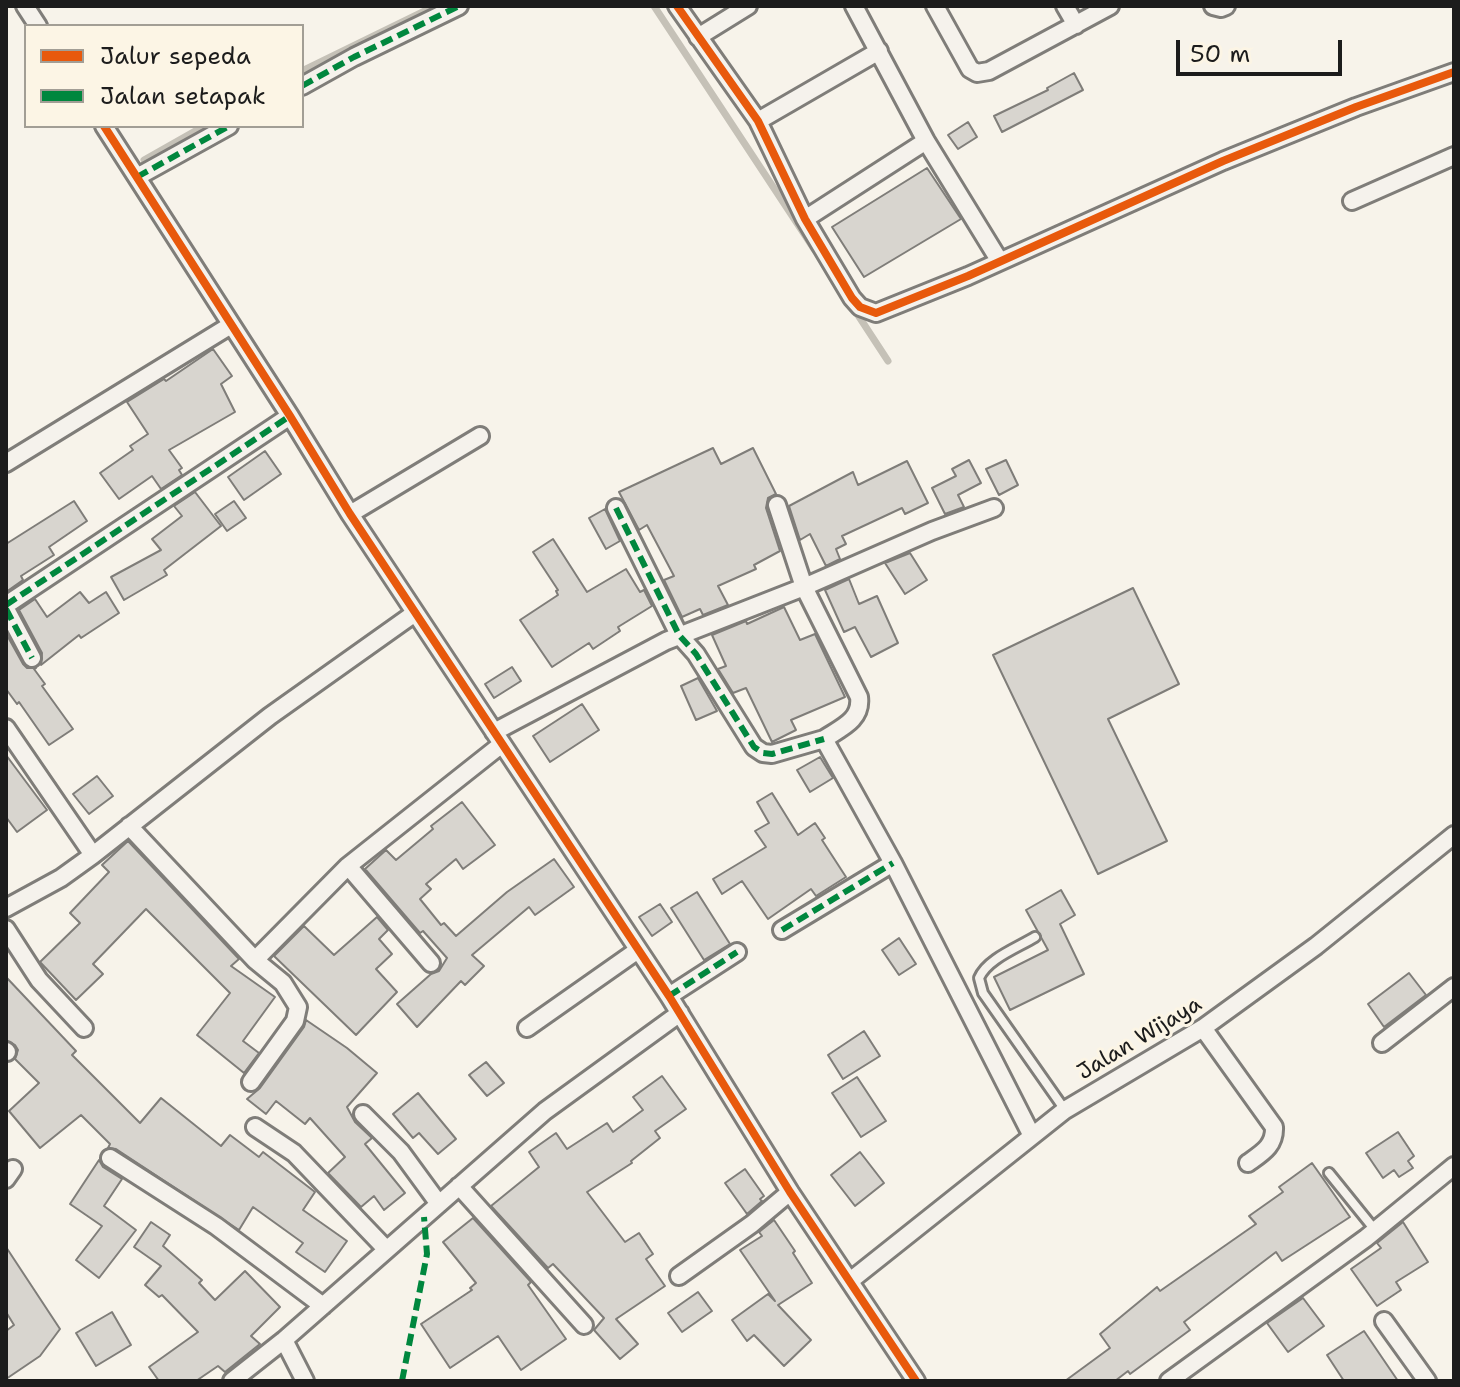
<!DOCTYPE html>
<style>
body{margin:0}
#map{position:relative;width:1460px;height:1387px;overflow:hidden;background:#f7f3ea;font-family:"Shantell Sans",sans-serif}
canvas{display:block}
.frame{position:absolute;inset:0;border:8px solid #1c1c1c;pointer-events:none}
.legend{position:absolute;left:24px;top:24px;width:280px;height:104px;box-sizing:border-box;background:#fcf5e5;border:2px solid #a29e95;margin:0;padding:10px 14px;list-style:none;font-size:24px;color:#1c1c1c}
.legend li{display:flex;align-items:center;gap:16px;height:40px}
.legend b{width:40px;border:2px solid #a29e95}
.scale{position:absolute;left:1176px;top:40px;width:166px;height:36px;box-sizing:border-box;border:4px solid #1c1c1c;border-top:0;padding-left:10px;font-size:24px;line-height:28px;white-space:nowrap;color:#1c1c1c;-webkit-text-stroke:6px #fcf5e5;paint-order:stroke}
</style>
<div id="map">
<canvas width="1460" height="1387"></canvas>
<div class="frame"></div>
<ul class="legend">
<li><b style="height:10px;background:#e8590c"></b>Jalur sepeda</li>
<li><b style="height:10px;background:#00873e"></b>Jalan setapak</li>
</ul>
<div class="scale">50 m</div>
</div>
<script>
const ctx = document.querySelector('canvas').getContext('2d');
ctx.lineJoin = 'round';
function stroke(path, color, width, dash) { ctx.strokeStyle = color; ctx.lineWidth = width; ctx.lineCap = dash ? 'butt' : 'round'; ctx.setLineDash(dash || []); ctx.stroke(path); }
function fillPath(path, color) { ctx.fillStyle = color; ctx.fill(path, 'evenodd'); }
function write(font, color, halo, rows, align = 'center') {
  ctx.font = font + ' "Shantell Sans",sans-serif'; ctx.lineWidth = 6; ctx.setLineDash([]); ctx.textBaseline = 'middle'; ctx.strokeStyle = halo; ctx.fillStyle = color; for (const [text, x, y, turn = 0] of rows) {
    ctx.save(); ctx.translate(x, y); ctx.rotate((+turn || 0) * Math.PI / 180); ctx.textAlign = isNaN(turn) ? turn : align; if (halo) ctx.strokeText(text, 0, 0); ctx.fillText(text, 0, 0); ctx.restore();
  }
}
stroke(new Path2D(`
 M654 6 814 249
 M302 71 435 6
 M144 160 204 126
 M854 309 888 361`), '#c5c1b7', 7);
const building = new Path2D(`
 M1074 73 1083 90 1002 132 994 116 1048 90 1047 88Z
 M968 122 977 137 958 149 948 135Z
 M927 168 961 219 864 277 832 227Z
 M213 349 232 376 221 384 235 412 169 450 182 468 179 470 182 475 161 489 152 476 119 499 100 473 133 450 130 446 148 434 127 402 164 379 166 381Z
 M713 448 721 464 753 448 776 494 768 498 766 508 780 551 754 565 756 569 718 586 728 605 703 615 700 609 682 617 664 580 674 576 647 525 639 530 619 492Z
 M265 451 281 474 244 500 228 477Z
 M969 460 981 483 958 495 964 507 945 514 932 488 956 476 952 469Z
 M1006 460 1018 485 999 495 986 469Z
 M907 461 928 503 905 514 902 508 842 536 846 544 836 549 840 559 826 566 810 534 800 540 789 506 853 472 858 485Z
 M195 492 221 526 164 570 167 575 124 600 111 577 161 550 152 539 182 516 174 506Z
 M74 501 87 521 49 547 54 555 21 576 23 580 6 592V544Z
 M234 501 246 518 227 531 215 514Z
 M605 509 620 541 606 549 589 518Z
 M553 539 587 592 626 569 640 592 644 590 652 606 618 627 620 631 593 649 589 643 552 667 520 620 558 595 556 591 558 590 533 552Z
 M910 553 927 580 905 594 885 563Z
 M849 579 859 604 877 596 898 643 871 657 855 627 844 632 825 590Z
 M1133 588 1179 684 1108 719 1167 841 1098 874 993 655Z
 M80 592 89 603 106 592 119 613 81 638 79 635 41 665 42 653 19 610 35 599 47 617Z
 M784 607 800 640 815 634 845 697 791 720 796 730 772 742 746 688 733 693 718 669 726 666 712 635 746 621 747 624Z
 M8 637 23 664 27 668H36L34 669 45 684 42 686 73 729 49 745 19 702 17 704 6 689V638Z
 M512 667 521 681 494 698 485 684Z
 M698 678 717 711 696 720 681 686Z
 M582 704 599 730 550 762 533 736Z
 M6 755 47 810 17 832 6 817Z
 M820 757 833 778 810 792 797 770Z
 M97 776 113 796 89 814 73 794Z
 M772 793 798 835 815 823 825 838 822 840 846 877 816 896 811 889 768 919 742 881 722 894 713 879 766 847 755 831 769 823 757 802Z
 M462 802 495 845 463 869 456 859 426 884 431 889 420 899 441 925 444 923 456 936 507 892 554 859 574 887 535 915 529 907 472 955 484 966 465 985 461 981 417 1027 397 1004 431 974 439 971 447 958 423 931 420 933 365 869 386 850 396 860 433 829 431 826Z
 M128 841 239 959 231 966 275 997 243 1041 259 1053 244 1073 197 1035 230 993 146 909 93 964 103 974 76 1000 40 962 80 923 70 913 109 872 102 865Z
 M1061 890 1075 915 1060 924 1084 974 1010 1010 994 977 1048 950 1026 910Z
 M697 892 730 944 704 960 671 908Z
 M660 904 672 922 652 936 639 917Z
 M377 917 388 930 379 939 392 954 376 969 397 992 356 1035 274 956 304 926 334 955Z
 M899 938 916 964 899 975 882 950Z
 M1409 973 1426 995 1384 1027 1368 1004Z
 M6 977 76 1051 72 1055 140 1123 161 1098 221 1146 230 1135 259 1157 263 1152 315 1192 303 1210 347 1241 325 1272 296 1252 303 1243 253 1207 239 1230 116 1149 108 1148 110 1144 81 1115 40 1148 9 1111 39 1083 15 1059 18 1050 15 1045 6 1040Z
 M306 1020 347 1048 377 1073 347 1107 355 1122 372 1138 365 1144 405 1193 384 1210 374 1196 361 1207 328 1173 345 1157 310 1118 305 1124 276 1101 266 1114 247 1099 260 1088 304 1027Z
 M864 1031 880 1056 843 1079 828 1055Z
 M486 1062 504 1083 487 1096 469 1075Z
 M662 1076 686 1109 655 1131 660 1138 631 1161 632 1163 587 1192 625 1242 639 1233 653 1254 646 1259 665 1286 616 1319 638 1344 620 1359 594 1330 604 1318 553 1264 548 1268 491 1206 539 1167 529 1152 556 1133 567 1149 607 1123 613 1132 643 1110 633 1097Z
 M857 1077 886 1121 861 1137 832 1093Z
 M418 1093 456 1139 438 1154 419 1133 413 1138 393 1114Z
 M1398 1132 1414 1156 1408 1161 1413 1168 1399 1177 1394 1170 1383 1178 1366 1153Z
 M860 1152 884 1183 855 1206 831 1175Z
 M99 1160 103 1167 122 1179 104 1206 136 1230 99 1278 76 1260 102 1226 70 1204Z
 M1312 1163 1350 1217 1282 1261 1276 1252 1184 1322 1190 1330 1130 1374 1128 1371 1115 1381H1065L1110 1348 1100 1334 1157 1287 1160 1291 1256 1224 1249 1216 1283 1192 1279 1187Z
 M745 1169 764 1196 760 1199 762 1201 747 1214 725 1183Z
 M473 1218 531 1282 528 1285 566 1339 521 1370 498 1336 450 1368 421 1324 472 1290 470 1288 476 1283 443 1242Z
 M774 1220 795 1251 793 1253 812 1283 778 1305 811 1340 784 1366 754 1335 747 1341 732 1320 768 1294 775 1301 740 1250 762 1236 759 1232Z
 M151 1222 170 1235 163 1246 202 1280 199 1283 215 1300 245 1271 280 1307 251 1336 260 1344 225 1372 218 1366 196 1381H159L149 1367 198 1332 162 1295 159 1297 145 1285 161 1266 134 1247Z
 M1403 1222 1428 1262 1396 1282 1401 1290 1377 1306 1351 1269 1381 1248 1377 1243Z
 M6 1247 60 1329 40 1356 6 1379V1331L14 1325 6 1312Z
 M698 1292 712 1311 682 1332 668 1313Z
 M1303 1298 1324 1326 1288 1352 1267 1323Z
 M112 1312 131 1345 96 1366 76 1333Z
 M1364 1331 1398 1381H1344L1327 1355Z`);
fillPath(building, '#d8d5cf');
stroke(building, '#7f7d79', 2);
const lane = new Path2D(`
 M1035 937C1017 948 987 959 979 978L983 993 1065 1110
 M1329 1173 1375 1230`);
const street = new Path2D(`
 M25 6 38 26
 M677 6 758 121 805 219 852 298 860 307 876 313 968 276 1223 161 1356 107 1454 72
 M854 6 926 141 999 260
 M935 6 970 69 977 73 989 71 1110 6
 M1065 6 1076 25
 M1213 6 1221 8 1226 6
 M698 37 748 6
 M302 86 354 57 459 6
 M758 121 879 51
 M104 126 290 416 350 514 669 996 790 1192 916 1381
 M137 177 229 126
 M1352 201 1454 156
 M805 219 926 141
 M6 463 231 325
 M777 505 804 587 859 697C862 720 841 728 824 739L893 863 1032 1136
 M616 508 679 635 696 654 754 747 763 753 772 754 824 739
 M350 514 480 436
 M6 605 290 416
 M6 609 32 658
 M6 728 93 855
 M494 732 666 641 804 587 932 531 994 508
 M129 826 255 960 283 983 298 1007 295 1021 251 1082
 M348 866 431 963
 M6 908 61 878 93 855 270 716 415 613
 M6 929 39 980 84 1028
 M782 930 893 863
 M255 960 348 866 502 744
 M669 996 737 952
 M527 1028 638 950
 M1203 1028 1274 1127C1275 1146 1262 1153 1248 1163
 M1382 1043 1454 987
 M6 1051 7 1052
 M363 1114 401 1152 439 1204
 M255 1127 294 1153 386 1249
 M110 1158 216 1226 323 1306
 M6 1179 13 1169
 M459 1186 584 1325
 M679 1276 752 1224 790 1192
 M850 1281 1065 1110 1203 1028 1316 946 1454 835
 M1384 1321 1427 1381
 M284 1340 305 1381
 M232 1381 284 1340 545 1111 680 1013
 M1169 1381 1366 1238 1454 1166`);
stroke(lane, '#7f7d79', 14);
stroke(street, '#7f7d79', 22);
stroke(lane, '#f5f2ec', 8);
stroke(street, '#f5f2ec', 16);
stroke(new Path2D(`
 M302 86 354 57 459 6
 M137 177 229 126
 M616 508 679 635 696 654 754 747 763 753 772 754 824 739
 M6 605 290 416
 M6 609 32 658
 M782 930 893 863
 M669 996 737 952
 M402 1381 427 1254 424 1217`), '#00873e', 6, [12, 6]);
stroke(new Path2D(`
 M677 6 758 121 805 219 852 298 860 307 876 313 968 276 1223 161 1356 107 1454 72
 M104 126 290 416 350 514 669 996 790 1192 916 1381`), '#e8590c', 8);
write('22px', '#1c1c1c', '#fcf5e5', [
 ["Jalan Wijaya",1140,1039,-31]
]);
</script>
